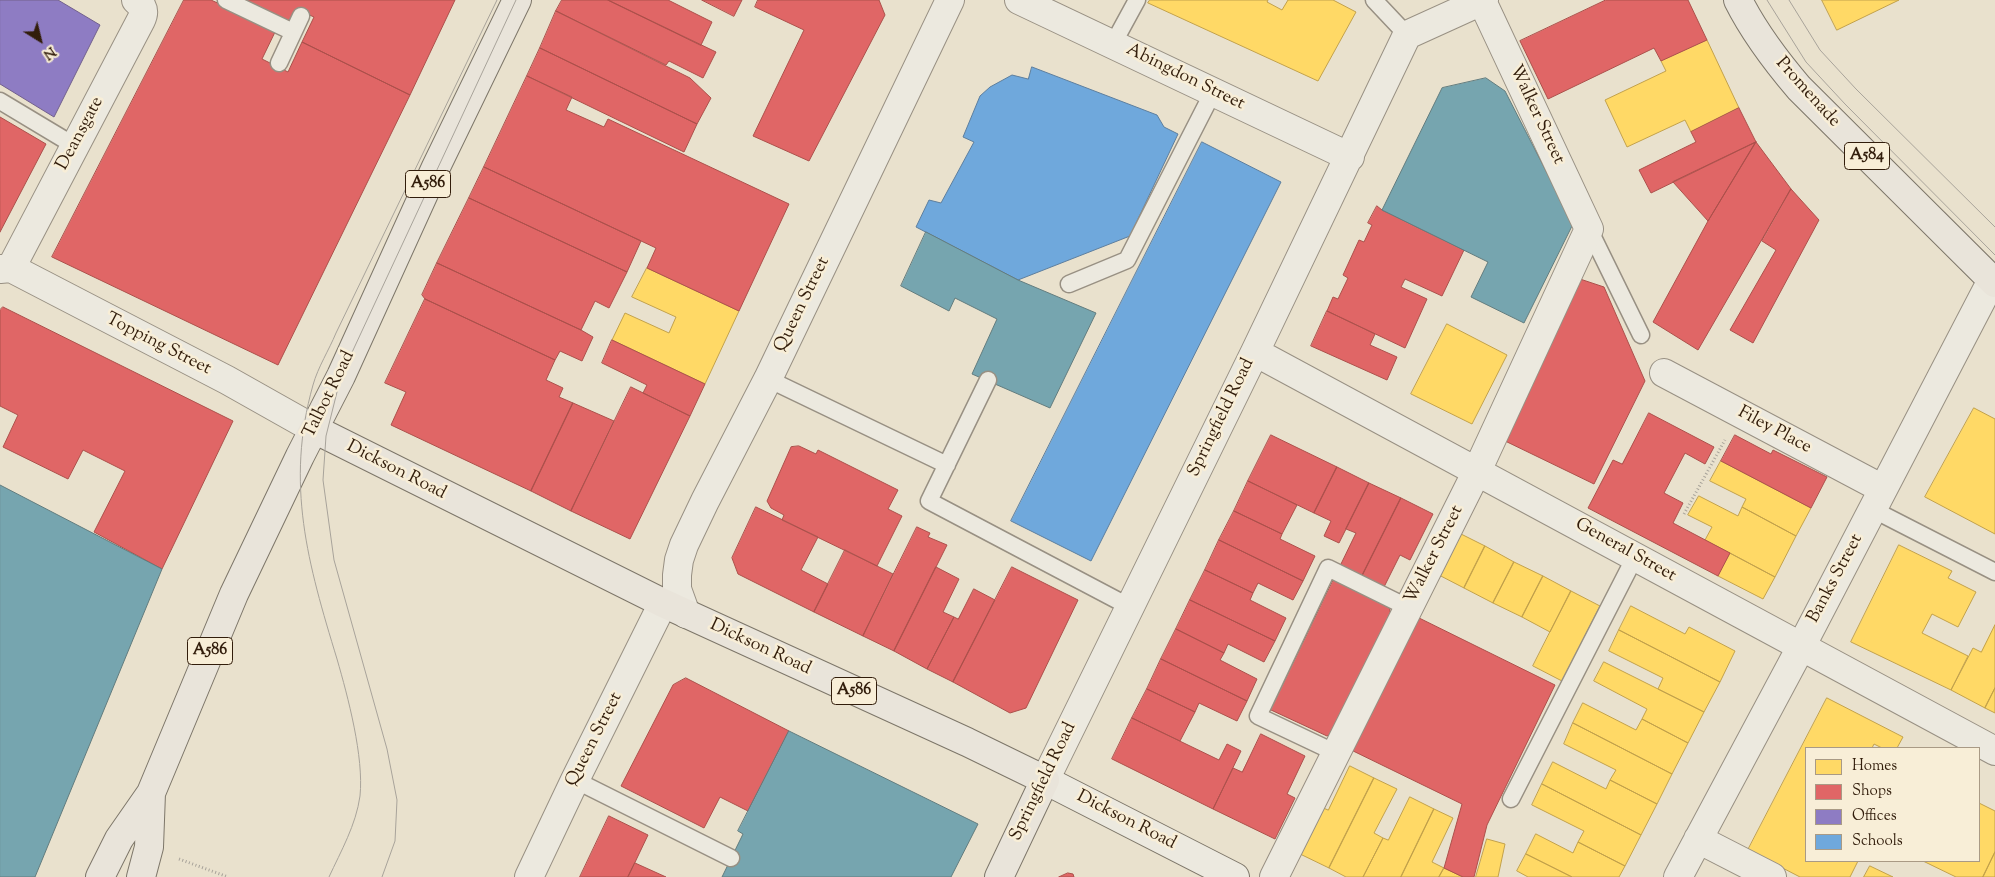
<!DOCTYPE html>
<style>
body{margin:0}
#map{position:relative;width:1995px;height:877px;overflow:hidden;background:#e9e1cd;font-family:"Sorts Mill Goudy",serif}
canvas{display:block}
.legend{position:absolute;left:1805px;top:747px;width:175px;height:115px;box-sizing:border-box;background:#f8eed7;border:1px solid #a99a85;margin:0;padding:6px 9px;list-style:none;font-size:15px;color:#321d0b}
.legend li{display:flex;align-items:center;gap:10px;height:25px}
.legend b{width:25px;border:1px solid #a99a85}
.north{position:absolute;left:15px;top:15px;width:50px;height:50px;-webkit-text-stroke:4px #f8eed7;paint-order:stroke;rotate:144deg;font-size:14px;font-weight:700;line-height:20px;text-align:center;color:#321d0b}
.north::after{content:'';display:block;margin:auto;width:18px;height:22px;background:#321d0b;clip-path:polygon(50% 0,100% 100%,50% 72%,0 100%)}
</style>
<div id="map">
<canvas width="1995" height="877"></canvas>
<ul class="legend">
<li><b style="height:14px;background:#ffd966"></b>Homes</li>
<li><b style="height:14px;background:#e06666"></b>Shops</li>
<li><b style="height:14px;background:#8e7cc3"></b>Offices</li>
<li><b style="height:14px;background:#6fa8dc"></b>Schools</li>
</ul>
<div class="north">N</div>
</div>
<script>
const ctx = document.querySelector('canvas').getContext('2d');
ctx.lineJoin = 'round';
function fillPath(path, color) { ctx.fillStyle = color; ctx.fill(path, 'evenodd'); }
function stroke(path, color, width, dash) { ctx.strokeStyle = color; ctx.lineWidth = width; ctx.lineCap = dash ? 'butt' : 'round'; ctx.setLineDash(dash || []); ctx.stroke(path); }
function write(font, color, halo, rows, align = 'center') {
  ctx.font = font + ' "Sorts Mill Goudy",serif'; ctx.lineWidth = 5; ctx.setLineDash([]); ctx.textBaseline = 'middle'; ctx.strokeStyle = halo; ctx.fillStyle = color; for (const [text, x, y, turn = 0] of rows) {
    ctx.save(); ctx.translate(x, y); ctx.rotate((+turn || 0) * Math.PI / 180); ctx.textAlign = isNaN(turn) ? turn : align; if (halo) ctx.strokeText(text, 0, 0); ctx.fillText(text, 0, 0); ctx.restore();
  }
}
const homes = new Path2D(`
 M1150 0H1268L1267 2 1282 10 1288 0H1333L1356 12 1318 81 1148 3Z
 M1822 0H1899L1837 30Z
 M1707 40 1739 108 1691 132 1685 120 1627 147 1605 100 1666 71 1661 61Z
 M647 268 739 311 705 384 612 340 625 313 669 333 676 317 632 297Z
 M1447 324 1507 355 1472 424 1411 394Z
 M1974 408 1995 419V534L1925 497Z
 M1721 461 1811 508 1796 536 1742 507 1746 499 1710 481Z
 M1699 496 1738 516 1742 507 1796 536 1775 577 1705 540 1712 527 1688 515Z
 M1457 532 1485 546 1464 588 1435 573Z
 M1899 545 1952 571 1948 578 1976 592 1958 627 1932 614 1922 633 1968 656 1951 690 1851 642Z
 M1485 546 1514 562 1493 603 1464 588Z
 M1730 553 1775 577 1763 599 1718 576Z
 M1514 562 1543 576 1522 617 1493 603Z
 M1543 576 1571 591 1550 632 1522 617Z
 M1571 591 1600 606 1562 681 1533 666Z
 M1631 606 1685 634 1689 627 1735 651 1720 682 1619 630Z
 M1995 625V688L1985 708 1951 690 1973 648 1981 652Z
 M1619 630 1720 682 1704 712 1658 689 1663 678 1609 651Z
 M1604 662 1704 712 1688 743 1642 719 1647 709 1594 681Z
 M1995 688V713L1985 708Z
 M1827 698 1903 737 1897 748H1882L1874 744 1872 748H1806V861H1858L1850 877H1800L1748 850Z
 M1583 703 1636 730 1642 719 1688 743 1672 774 1573 723Z
 M1573 723 1672 774 1657 804 1610 780 1616 770 1564 744Z
 M1553 762 1606 789 1610 780 1657 804 1641 835 1542 784Z
 M1350 766 1374 778 1329 868 1298 853 1321 807 1328 810Z
 M1374 778 1397 789 1374 833 1383 838 1363 877H1346L1329 868Z
 M1542 784 1641 835 1625 866 1578 842 1584 831 1532 805Z
 M1410 797 1434 809 1401 877H1363L1383 838 1388 840Z
 M1979 803 1995 811V852L1983 877H1956L1923 861H1979Z
 M1434 809 1453 818 1432 862 1444 868 1439 877H1401Z
 M1536 834 1573 853 1578 842 1625 866 1619 877H1572L1526 854Z
 M1487 839 1505 844 1498 877H1476Z
 M1995 852V877H1983Z
 M1526 854 1572 877H1528L1517 871Z
 M1870 866 1893 877H1864Z
 M1444 868 1463 877H1439Z`);
fillPath(homes, '#ffd966');
stroke(homes, '#c2a14b', 1);
const shops = new Path2D(`
 M184 0H211L276 30 262 59 288 72 302 42 410 95 278 365 52 257Z
 M239 0H455L410 95 302 42 314 17 296 9 289 24Z
 M562 0H608L716 52 703 78 669 61 666 65 556 11Z
 M608 0H668L712 22 701 45Z
 M702 0H742L734 16Z
 M758 0H879L885 15 809 161 753 136 804 30 755 7Z
 M1606 0H1688L1707 40 1661 61 1654 48 1548 99 1520 41Z
 M556 11 690 78 711 98 697 124 540 48Z
 M540 48 697 124 684 152 527 76Z
 M527 76 572 97 566 110 604 127 608 119 789 204 739 311 647 268 656 248 484 167Z
 M1739 108 1756 142 1651 193 1639 170 1696 142 1691 132Z
 M0 117 46 144 0 232Z
 M1756 142 1791 189 1698 350 1653 322 1708 221Z
 M1756 142 1708 221 1673 182Z
 M484 167 641 241 627 272 469 198Z
 M1791 189 1819 220 1753 343 1730 330 1776 250 1762 241Z
 M469 198 627 272 609 308 595 301 581 330 437 263Z
 M1377 206 1382 210 1464 250 1442 296 1405 279 1401 287 1427 299 1405 348 1327 311 1333 297 1338 299 1348 278 1343 275 1359 240 1364 242 1372 225 1368 223Z
 M437 263 581 330 593 337 582 361 560 351 555 360 425 299 422 295Z
 M1577 278 1604 287 1645 381 1594 484 1501 439Z
 M425 299 555 360 546 380 563 388 559 397 573 403 531 491 391 425 406 392 385 383Z
 M3 307 233 421 162 569 94 532 125 471 83 450 68 479 3 447 18 415 0 406V310Z
 M1327 311 1375 334 1370 345 1397 357 1387 380 1311 346Z
 M612 340 705 384 690 416 643 393 647 385 602 363Z
 M631 387 690 416 630 539 571 511Z
 M573 403 614 421 571 511 531 491Z
 M1649 413 1714 447 1705 464 1685 453 1664 493 1683 503 1673 523 1730 553 1718 576 1588 508 1613 460 1622 464Z
 M1271 435 1337 467 1314 513 1248 481Z
 M1735 435 1771 454 1773 450 1827 477 1811 508 1721 461Z
 M799 446 816 454 818 450 898 490 888 509 902 516 877 566 782 520 784 515 771 508 767 501 791 447Z
 M1337 467 1369 483 1339 543 1324 536 1331 521 1314 513Z
 M1248 481 1297 505 1282 534 1234 511Z
 M1369 483 1401 498 1362 576 1340 566 1356 533 1346 529Z
 M1401 498 1433 514 1410 560 1400 555 1384 587 1362 576Z
 M756 507 818 537 801 570 828 584 814 612 738 574 732 558Z
 M1234 511 1282 534 1280 539 1315 556 1303 581 1219 540Z
 M917 527 930 533 928 537 947 545 894 651 863 636Z
 M1219 540 1303 581 1293 600 1258 583 1253 593 1205 570Z
 M845 550 893 574 863 636 814 612Z
 M936 567 959 579 943 612 954 617 927 669 894 651Z
 M1012 567 1078 600 1026 708 1010 713 953 682Z
 M1205 570 1253 593 1250 600 1286 618 1275 641 1190 600Z
 M1334 579 1389 606 1392 620 1339 730 1327 736 1271 710Z
 M974 589 995 600 953 682 927 669 954 617 958 619Z
 M1190 600 1275 641 1264 662 1228 644 1224 653 1176 629Z
 M1413 615 1555 685 1487 825 1474 877H1463L1444 868 1462 804 1347 748Z
 M1176 629 1224 653 1220 660 1257 679 1247 701 1161 659Z
 M1161 659 1247 701 1237 721 1199 703 1195 712 1147 689Z
 M686 678 789 731 748 811 720 797 704 828 621 786 673 685Z
 M1147 689 1195 712 1180 741 1132 718Z
 M1132 718 1219 760 1227 744 1241 751 1213 809 1112 759Z
 M1261 734 1305 756 1287 794 1295 798 1275 839 1213 809 1233 768 1242 772Z
 M609 816 648 835 628 877H580Z
 M635 863 666 877H628Z
 M1068 873 1073 874 1074 877H1059Z`);
fillPath(shops, '#e06666');
stroke(shops, '#ac504b', 1);
const offices = new Path2D(`
 M0 0H58L100 25 54 117 0 84Z`);
fillPath(offices, '#8e7cc3');
stroke(offices, '#72608c', 1);
const schools = new Path2D(`
 M1032 67 1157 115 1164 127 1178 134 1130 236 1018 280 916 227 929 200 941 203 974 142 963 137 980 96 990 87 1012 75 1028 79Z
 M1202 142 1281 182 1091 561 1011 521Z`);
fillPath(schools, '#6fa8dc');
stroke(schools, '#5d7e9d', 1);
const public = new Path2D(`
 M1486 78 1505 91 1573 224 1524 323 1471 297 1488 262 1382 210 1442 88Z
 M926 232 1018 280 1096 313 1050 408 972 374 997 319 955 298 949 311 901 286Z
 M0 485 162 569 35 877H0Z
 M789 731 978 824 951 877H722L743 834 738 831Z`);
fillPath(public, '#76a5af');
stroke(public, '#627c7e', 1);
const lane = new Path2D(`
 M226 0 293 32
 M1374 0 1407 35
 M1113 44 1137 0
 M279 63 301 16
 M0 101 75 146
 M1589 229 1641 335
 M1069 284 1127 260 1213 92
 M768 379 947 465
 M988 380 929 501 1130 607
 M1872 509 1995 572
 M1336 753 1258 716 1328 568 1409 608
 M575 780 731 858
 M1511 799 1635 557`);
const street = new Path2D(`
 M1019 0 1350 157
 M11 268 141 20C145 12 143 6 136 0
 M0 269 11 268 227 380 314 429
 M1255 352 1995 751
 M1664 373 1883 489
 M686 614 677 589V575L679 560 684 545 705 501 768 379 950 0
 M1045 780 1255 352 1407 35 1484 0
 M1698 839 1772 877
 M529 877 575 780 663 603
 M1274 877 1477 471 1589 229 1482 1
 M1678 877 1801 647 1992 280`);
const secondary = new Path2D(`
 M1045 780 1235 877`);
const primary = new Path2D(`
 M1738 0C1754 32 1776 61 1799 88L1995 283
 M314 429 663 603 967 742 1045 780 999 877
 M100 877 119 839 151 793 234 594 300 456 341 376 436 167 517 0
 M141 877 149 847 151 793`);
stroke(lane, '#989083', 19);
stroke(street, '#989083', 30);
stroke(secondary, '#7d7669', 30);
stroke(primary, '#7d7669', 30);
stroke(new Path2D(`
 M1684 514 1725 440
 M179 859 228 877`), '#a8a39a', 3, [1, 2.5]);
stroke(lane, '#ece9df', 16);
stroke(street, '#ece9df', 28);
stroke(secondary, '#ece9df', 28);
stroke(primary, '#e9e4da', 28);
stroke(new Path2D(`
 M1767 0 1806 62 1845 104 1995 255
 M1789 0 1820 50 1856 89 1995 227
 M329 877C341 851 356 825 360 796 364 757 348 697 337 659 308 564 285 484 313 385 318 367 329 350 336 333L497 0
 M382 877 395 841 397 800 387 749 334 560 323 480 326 436 341 376 516 0`), '#a8a39a', 1);
for (const [x, y, w] of [
 [1867,156,45],
 [428,184,45],
 [210,651,45],
 [854,691,45]
]) { const box = new Path2D(); box.roundRect(x - w / 2, y - 13.5, w, 27, 4); ctx.fillStyle = '#f8eed7'; ctx.fill(box); stroke(box, '#321d0b', 1); }
write('bold 16px', '#321d0b', null, [
 ["A584",1867,156],
 ["A586",428,184],
 ["A586",210,651],
 ["A586",854,691]
]);
write('18px', '#321d0b', '#f8eed7', [
 ["Abingdon Street",1185,78,26],
 ["Promenade",1807,93,48],
 ["Walker Street",1536,115,65],
 ["Deansgate",81,134,-62],
 ["Queen Street",803,305,-64],
 ["Topping Street",158,345,27],
 ["Talbot Road",330,395,-64],
 ["Springfield Road",1222,418,-64],
 ["Filey Place",1774,431,28],
 ["Dickson Road",396,471,27],
 ["General Street",1625,551,29],
 ["Walker Street",1435,555,-63],
 ["Banks Street",1836,579,-62],
 ["Dickson Road",760,648,25],
 ["Queen Street",595,740,-63],
 ["Springfield Road",1044,782,-64],
 ["Dickson Road",1126,821,27]
]);
</script>
